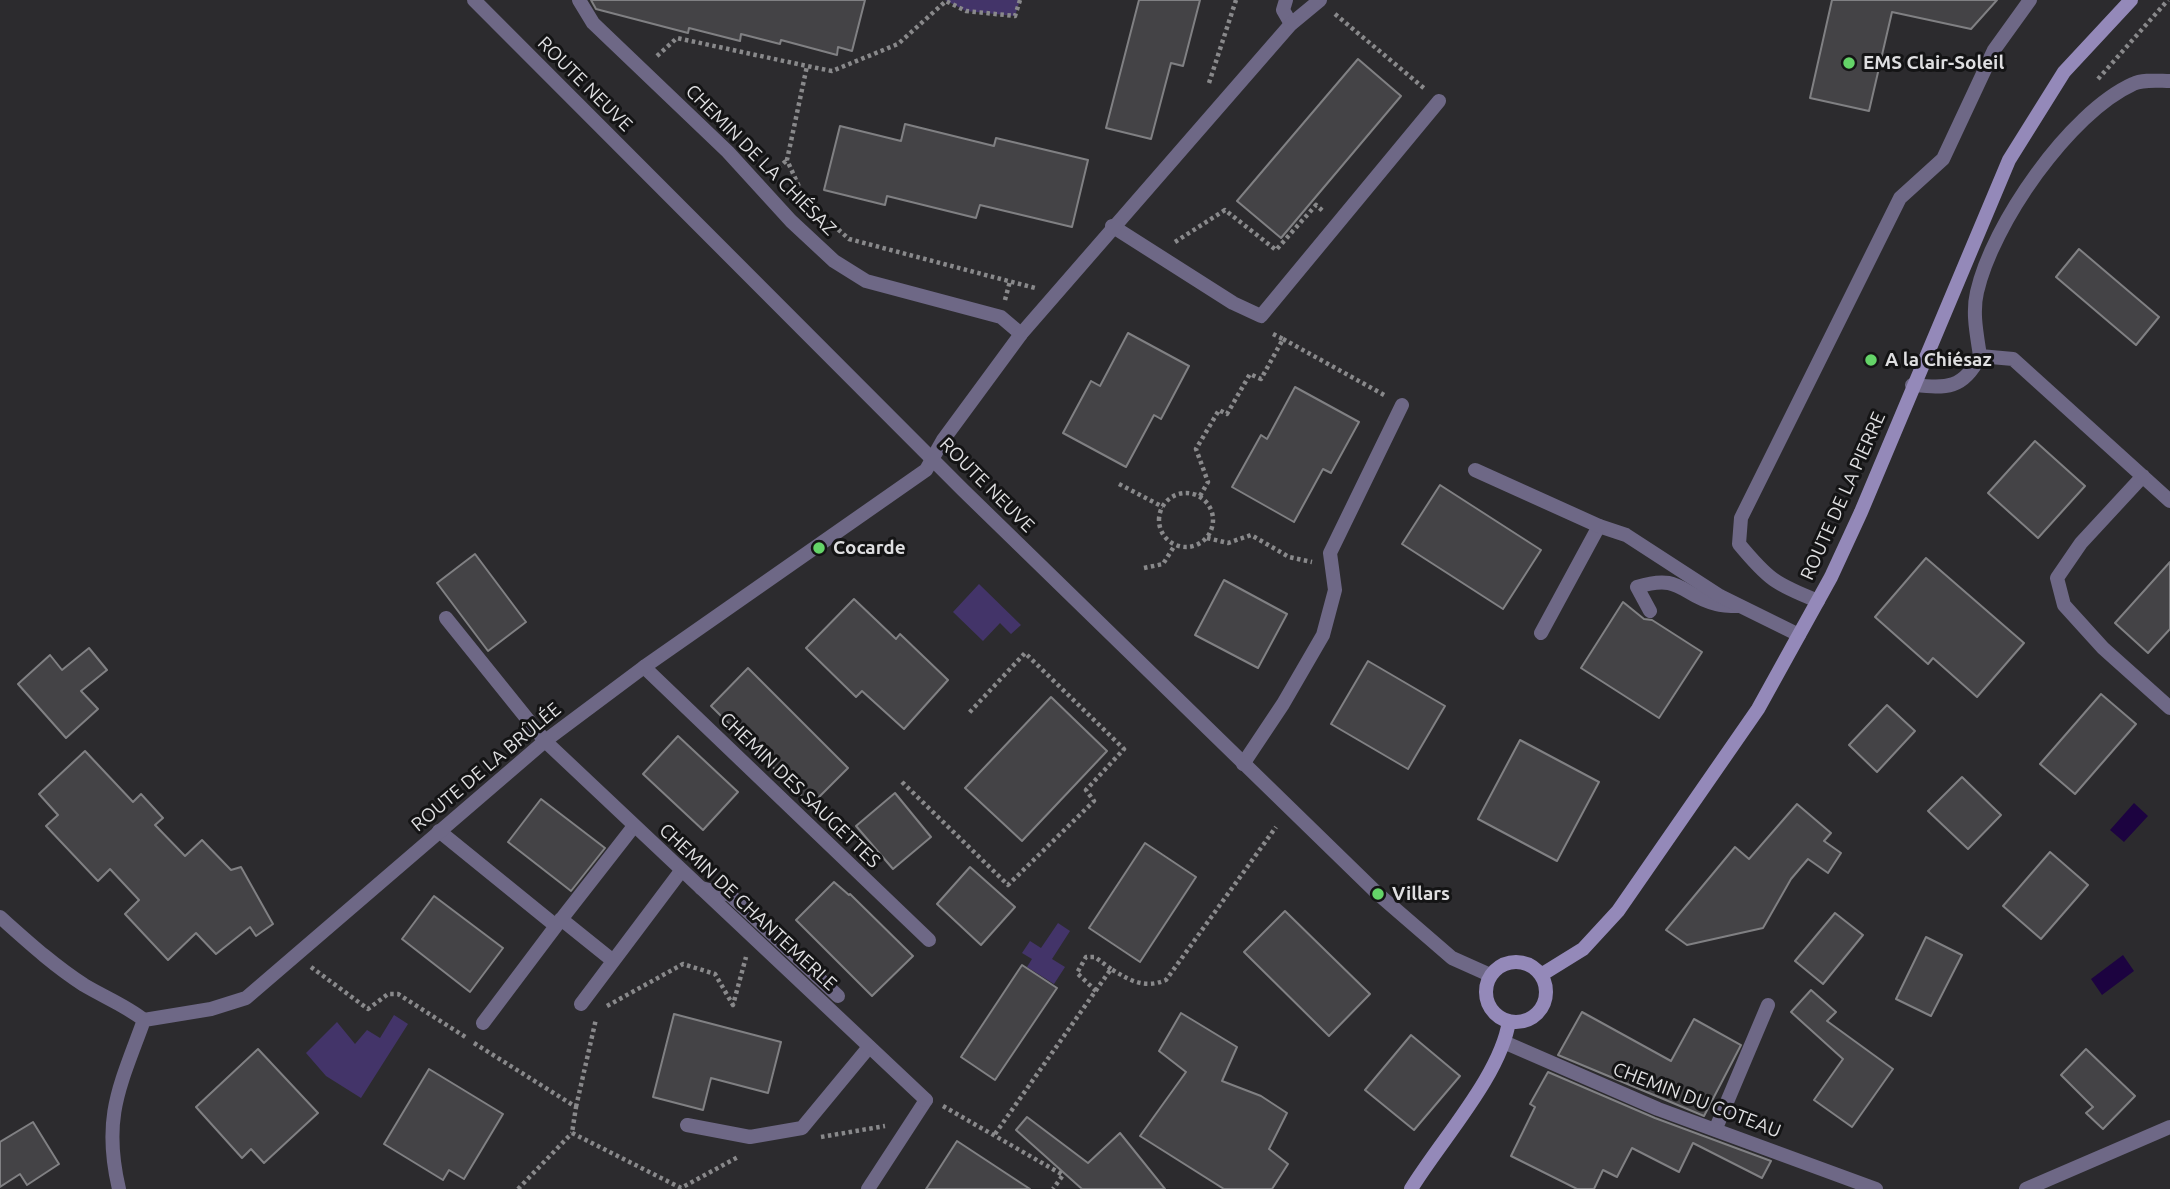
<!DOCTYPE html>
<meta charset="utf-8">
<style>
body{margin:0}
canvas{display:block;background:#2c2b2e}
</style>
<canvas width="2170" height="1189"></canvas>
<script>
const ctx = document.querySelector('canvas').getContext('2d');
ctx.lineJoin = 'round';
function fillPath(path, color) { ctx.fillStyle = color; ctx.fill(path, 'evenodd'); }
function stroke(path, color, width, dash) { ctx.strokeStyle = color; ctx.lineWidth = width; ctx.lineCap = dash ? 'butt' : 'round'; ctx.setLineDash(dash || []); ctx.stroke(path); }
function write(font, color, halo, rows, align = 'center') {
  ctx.font = font + ' Ubuntu,sans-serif'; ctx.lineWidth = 6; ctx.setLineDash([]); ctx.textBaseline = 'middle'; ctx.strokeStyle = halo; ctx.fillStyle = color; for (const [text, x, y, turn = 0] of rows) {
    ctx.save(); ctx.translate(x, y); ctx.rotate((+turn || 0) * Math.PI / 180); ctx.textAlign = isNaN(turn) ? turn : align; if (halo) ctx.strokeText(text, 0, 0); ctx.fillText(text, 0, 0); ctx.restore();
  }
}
fillPath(new Path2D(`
 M945 0H1020L1015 16 966 11Z
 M979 584 1021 625 1011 634 1000 623 983 641 953 612Z
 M1058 923 1070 931 1052 959 1065 967 1054 984 1027 967 1032 959 1022 953 1030 941 1041 948Z
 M394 1015 408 1024 361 1098 326 1076 306 1053 337 1022 355 1044 367 1030 380 1038Z`), '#433469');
fillPath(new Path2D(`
 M2134 803 2148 816 2124 842 2110 830Z
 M2123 955 2134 971 2102 995 2091 979Z`), '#1c0340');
const building = new Path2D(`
 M591 0H865L852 51 838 47 837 55 781 40 780 44 741 34 740 41 689 28 688 33 596 9Z
 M1139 0H1200L1183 66 1171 63 1151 139 1106 128Z
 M1832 0H1997L1971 29 1892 12 1869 111 1810 98Z
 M1358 59 1401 96 1281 238 1237 201Z
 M905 124 994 146 996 138 1088 160 1072 227 980 205 976 218 887 196 885 205 824 190 840 126 901 141Z
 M2079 249 2159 317 2136 345 2056 277Z
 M1128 333 1189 366 1161 419 1154 415 1126 467 1063 433 1091 381 1100 386Z
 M1295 387 1359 422 1331 473 1323 469 1294 522 1232 487 1261 435 1267 439Z
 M2035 441 2085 486 2038 538 1988 493Z
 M1440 485 1541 550 1503 609 1402 544Z
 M475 554 526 622 488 651 437 583Z
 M1926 558 2024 643 1977 697 1933 658 1928 664 1875 617Z
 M2170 562V629L2148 653 2115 623Z
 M1224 580 1287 614 1258 668 1195 635Z
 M854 599 896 639 900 634 948 680 904 729 862 691 856 697 806 648Z
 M1623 602 1644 619 1652 620 1702 652 1659 718 1581 668Z
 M89 648 107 670 81 691 98 709 66 738 18 684 50 655 62 670Z
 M1368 661 1445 706 1408 769 1331 724Z
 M748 668 848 768 811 805 711 706Z
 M2101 694 2136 724 2075 794 2040 764Z
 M1051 697 1107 751 1022 841 965 788Z
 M1887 705 1915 731 1877 772 1849 745Z
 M678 736 738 792 703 830 643 774Z
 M1520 740 1599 782 1557 861 1478 819Z
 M85 751 133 802 141 794 163 818 155 825 185 856 202 840 231 870 241 867 273 924 256 936 250 927 216 954 196 933 168 960 125 914 139 900 110 869 98 881 46 826 58 815 39 794Z
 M1962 777 2001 815 1968 849 1928 811Z
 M895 793 931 837 893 869 856 826Z
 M541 799 605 848 571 891 508 842Z
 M1797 804 1831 833 1824 841 1841 853 1828 873 1808 859 1791 879 1763 928 1687 945 1666 930 1735 847 1749 859Z
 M1145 843 1196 877 1140 962 1089 928Z
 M2050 852 2088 885 2041 939 2003 906Z
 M970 867 1015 907 981 945 937 904Z
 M834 882 849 895 850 894 913 956 872 996 796 920Z
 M434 896 503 948 470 992 402 939Z
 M1285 911 1370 994 1329 1036 1244 952Z
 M1835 913 1863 935 1823 984 1795 961Z
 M1926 937 1962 955 1931 1016 1896 999Z
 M1022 965 1057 988 995 1080 961 1057Z
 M1811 990 1836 1012 1827 1021 1893 1069 1852 1127 1814 1100 1843 1059 1791 1012Z
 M1582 1012 1671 1061 1694 1019 1741 1045 1704 1116 1558 1055Z
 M1181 1013 1237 1047 1222 1081 1261 1096 1287 1113 1269 1149 1288 1164 1272 1189H1224L1140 1136 1186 1072 1159 1051Z
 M674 1014 781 1042 768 1093 711 1078 703 1110 653 1097Z
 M1411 1035 1460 1076 1414 1130 1365 1090Z
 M258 1049 318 1113 264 1163 251 1149 242 1158 196 1107Z
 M2086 1049 2135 1096 2103 1129 2086 1113 2093 1107 2061 1075Z
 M429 1069 503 1114 464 1179 449 1170 443 1180 384 1144Z
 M1548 1072 1655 1118 1771 1161 1762 1178 1693 1143 1679 1172 1632 1148 1617 1177 1603 1170 1594 1189H1577L1511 1156 1535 1107 1530 1104Z
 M1027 1117 1088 1163 1120 1133 1165 1189H1082L1016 1130Z
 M33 1122 59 1164 27 1185 20 1174 0 1187V1142Z
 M957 1141 1030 1189H926Z`);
fillPath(building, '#444346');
stroke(building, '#808083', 2);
stroke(new Path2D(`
 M1020 0 1015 16 966 11 946 1 898 44 832 71 807 66 787 160 805 200 849 239 1035 288
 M1335 14 1425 89
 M657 56 677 38 807 66
 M2098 79 2168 0
 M1209 83 1236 0
 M773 173 787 160
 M1175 242 1225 210 1276 250 1316 205 1324 212
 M1005 300 1010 281
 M1283 339 1386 396
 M1119 484 1163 507
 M1159 520a27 27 0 1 1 54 0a27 27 0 1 1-54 0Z
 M1200 496 1208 482 1196 449 1219 410 1227 414 1250 374 1261 379 1283 339 1271 333
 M1207 538 1228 543 1251 535 1289 557 1312 562
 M1144 568 1163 564 1175 545
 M902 782 1008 885 1094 801 1086 790 1124 749 1025 653 968 714
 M311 967 368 1009 388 994H398L467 1038
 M1096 991 1077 973 1086 957H1095L1111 969
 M607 1006 683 964 715 974 733 1005 746 957
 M474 1043 576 1107 572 1133
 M943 1106 1063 1175 1053 1189
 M576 1107 596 1019
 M572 1133 681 1188 738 1157
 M995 1134 1111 969C1131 981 1144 989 1166 980L1276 827
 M821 1137 885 1126
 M518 1189 572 1133`), '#89898b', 4.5, [3.5, 3.5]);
stroke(new Path2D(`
 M579 0 593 23 728 152 791 221 834 261 866 281 1001 317 1021 334
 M1286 0 1283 10 1291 24
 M1112 226 1233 303 1261 316 1439 101
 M1818 601C1775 584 1768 579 1739 544L1741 518 1900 198 1943 159 1994 50 2030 0
 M1650 611 1637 587C1682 573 1680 595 1716 604 1723 606 1732 606 1739 606
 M446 618 545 741
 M1541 633 1599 526
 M644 667 929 940
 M1243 764 1283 704 1323 635 1335 590 1330 553 1402 405
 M439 831 556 926 634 826
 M701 888 730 895 838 996
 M561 919 612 960
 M581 1004 681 871
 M483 1023 556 926
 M687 1125 750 1137 802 1128 869 1047
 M1716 1128 1768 1005
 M868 1189 926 1100`), '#6e6886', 14);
stroke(new Path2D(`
 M1980 356C1977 335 1972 313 1977 292 1992 225 2069 113 2133 84 2143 79 2159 81 2170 81
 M1912 385C1946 388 1963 390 1980 356L2013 359 2170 501
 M1475 470 1599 526 1626 535 1720 596 1799 635
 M2143 476 2081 543 2057 578 2064 605 2103 648 2170 708
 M545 741 926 1100
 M0 917C27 941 53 965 84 985 104 997 125 1005 144 1020L211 1009 246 998 545 741 644 667 926 470 943 440 1021 334 1291 24 1320 0
 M1506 1043 1658 1109 1876 1189
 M119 1189C102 1117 120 1086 144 1020
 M2026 1189 2170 1127`), '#6e6886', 14);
stroke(new Path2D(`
 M474 0 963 490 1378 894 1452 958 1490 975`), '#6e6886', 14);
stroke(new Path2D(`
 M1486 992a30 30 0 1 1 60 0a30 30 0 1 1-60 0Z
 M1541 975 1583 949 1618 911 1758 709 1831 577 1861 512 2009 160 2064 72 2131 0
 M1411 1189C1441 1140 1501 1075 1509 1021`), '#9489b9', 14);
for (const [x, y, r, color] of [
 [1849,63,7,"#64d468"],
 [1871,360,7,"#64d468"],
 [819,548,7,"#64d468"],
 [1378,894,7,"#64d468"]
]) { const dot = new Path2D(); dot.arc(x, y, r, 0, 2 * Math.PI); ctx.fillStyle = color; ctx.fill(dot); stroke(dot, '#141415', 2.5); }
write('bold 19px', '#dfdfe1', '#141415', [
 ["EMS Clair-Soleil",1863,63],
 ["A la Chiésaz",1885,360],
 ["Cocarde",833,548],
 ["Villars",1392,894]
], 'left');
write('19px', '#dfdfe1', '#141415', [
 ["ROUTE NEUVE",585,84,45],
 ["CHEMIN DE LA CHIÉSAZ",761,160,45],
 ["ROUTE NEUVE",987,485,45],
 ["ROUTE DE LA PIERRE",1843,496,-66],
 ["ROUTE DE LA BRÛLÉE",486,767,-40],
 ["CHEMIN DES SAUGETTES",800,790,44],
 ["CHEMIN DE CHANTEMERLE",748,907,43],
 ["CHEMIN DU COTEAU",1697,1100,21]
]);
</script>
